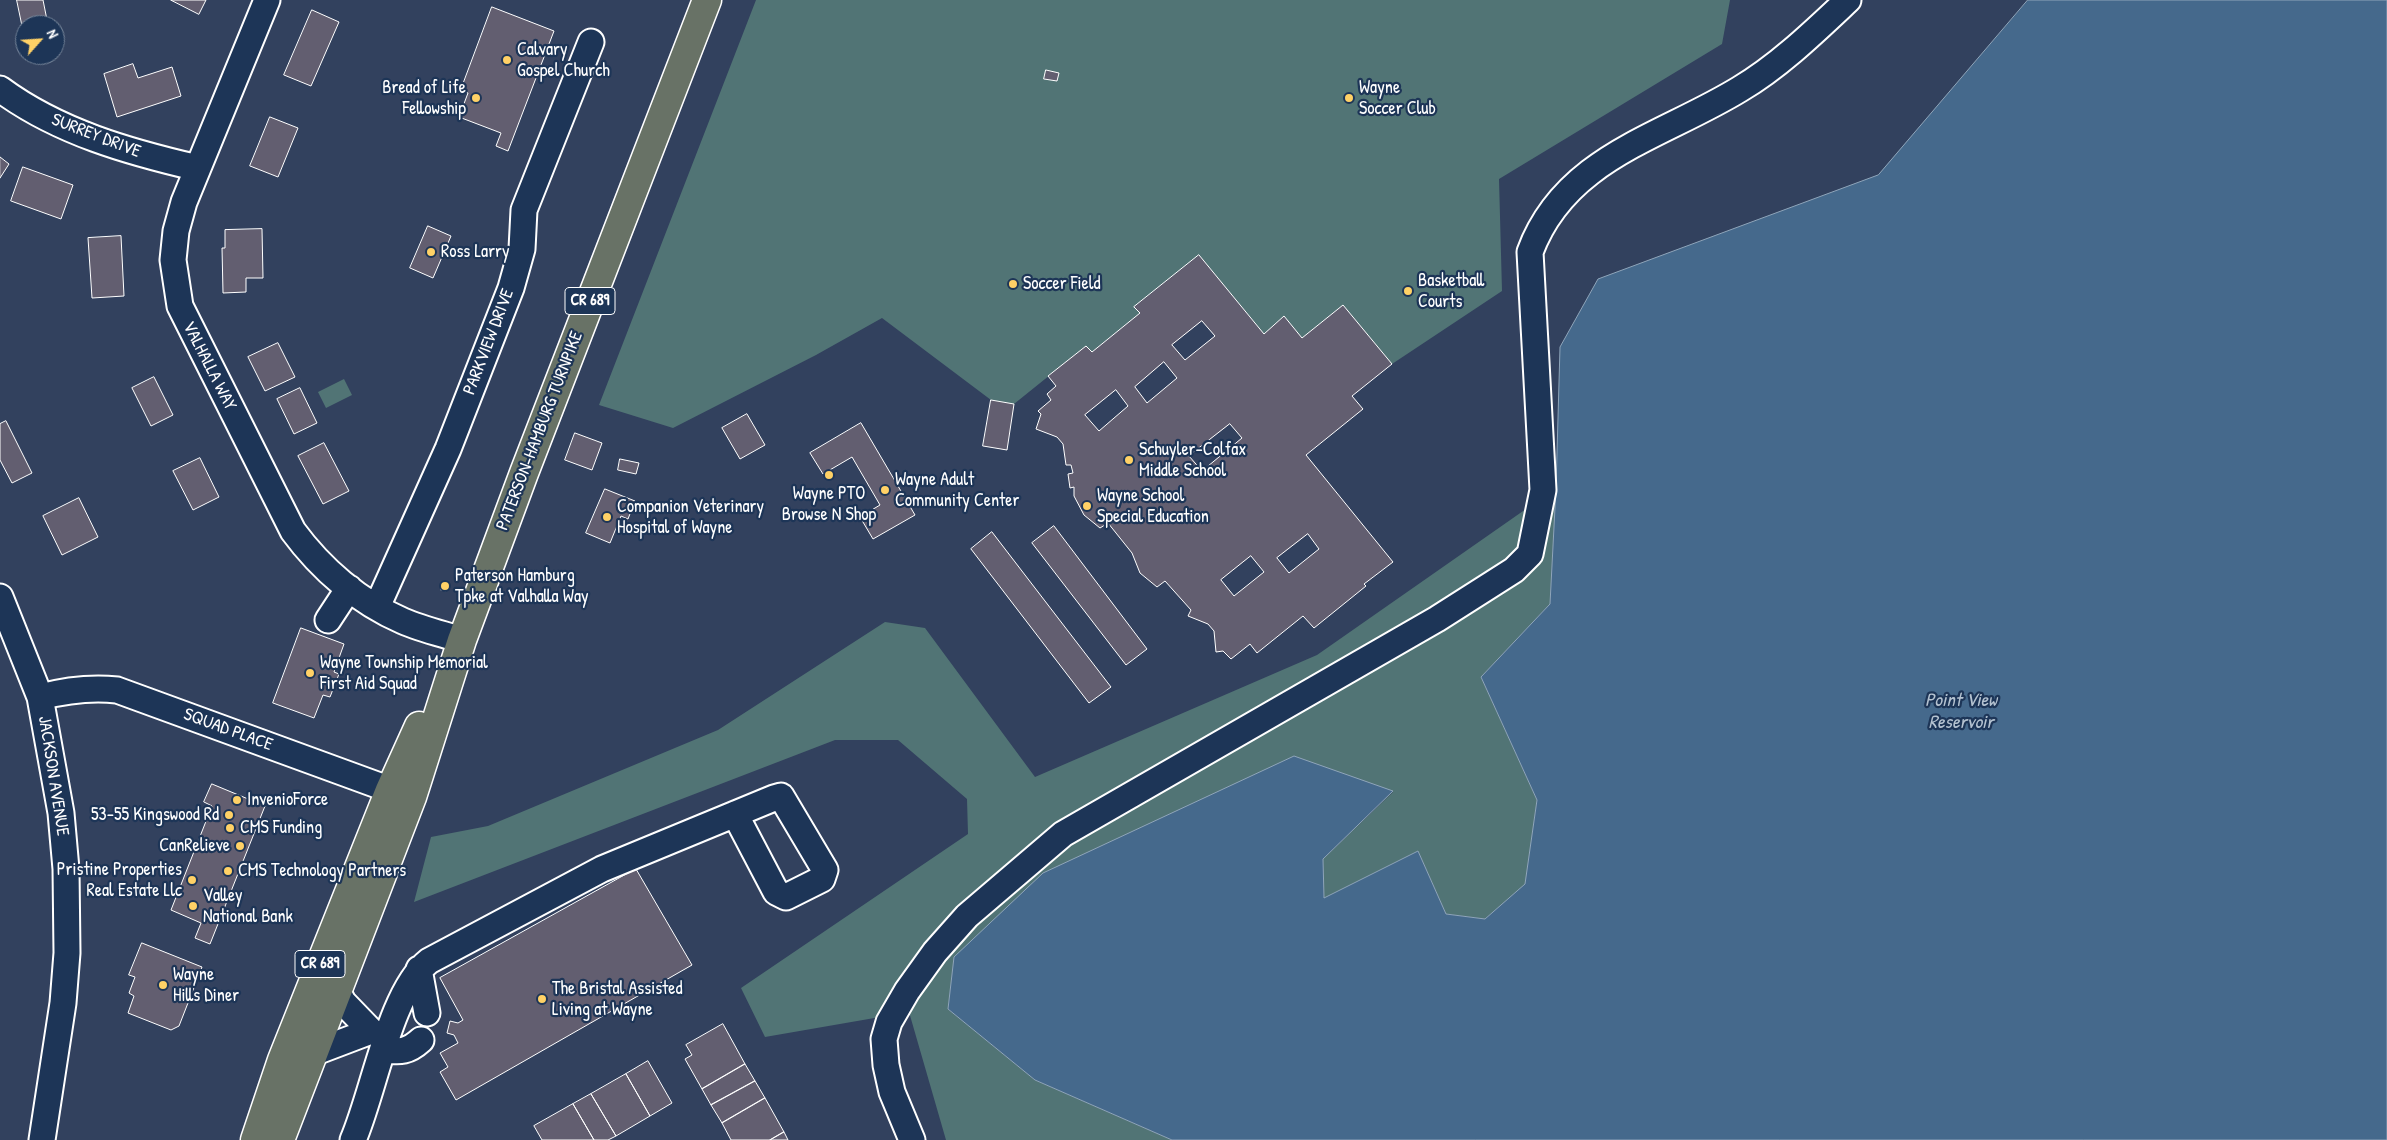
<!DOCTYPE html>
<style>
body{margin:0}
#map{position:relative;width:2387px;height:1140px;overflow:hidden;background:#32415e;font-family:"Patrick Hand",sans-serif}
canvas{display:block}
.north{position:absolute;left:15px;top:15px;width:50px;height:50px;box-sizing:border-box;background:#1d3557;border:1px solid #77869a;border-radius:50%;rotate:64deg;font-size:14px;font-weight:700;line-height:20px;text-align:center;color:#fff}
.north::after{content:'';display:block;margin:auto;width:18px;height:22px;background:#ffd166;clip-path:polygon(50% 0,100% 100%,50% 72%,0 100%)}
</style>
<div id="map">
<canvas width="2387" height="1140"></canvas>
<div class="north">N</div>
</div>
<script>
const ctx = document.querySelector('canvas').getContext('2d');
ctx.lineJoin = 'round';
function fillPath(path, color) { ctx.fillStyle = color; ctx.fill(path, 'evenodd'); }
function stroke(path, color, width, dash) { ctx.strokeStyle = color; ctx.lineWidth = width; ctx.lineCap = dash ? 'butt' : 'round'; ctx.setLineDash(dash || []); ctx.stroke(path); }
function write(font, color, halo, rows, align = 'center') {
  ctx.font = font + ' "Patrick Hand",sans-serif'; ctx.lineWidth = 4.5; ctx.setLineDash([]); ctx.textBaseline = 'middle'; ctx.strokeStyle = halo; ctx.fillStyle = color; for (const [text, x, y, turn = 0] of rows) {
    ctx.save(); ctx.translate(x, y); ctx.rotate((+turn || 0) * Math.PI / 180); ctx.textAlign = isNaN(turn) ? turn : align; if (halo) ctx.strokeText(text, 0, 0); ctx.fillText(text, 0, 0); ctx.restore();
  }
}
fillPath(new Path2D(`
 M756 0H1730L1722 44 1499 179 1502 291 1392 364 1343 305 1302 338 1284 316 1264 334 1199 255 1135 306 1140 313 1092 352 1086 346 1014 404 991 400 882 318 816 355 673 428 599 405Z
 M344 379 352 395 326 408 318 392Z
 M1556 488 1550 604 1481 677 1537 800 1526 884 1485 919 1446 914 1418 851 1324 898 1323 859 1393 792 954 957 948 1009 1035 1080 1172 1140H946L909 1012 765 1037 741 988 968 834 967 799 898 740H835L414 902 431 837 488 826 718 730 885 622 925 628 1035 777 1317 655Z`), '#517475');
const water = new Path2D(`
 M2028 0H2387V1140H1172L1035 1080 948 1009 954 957 1043 873 1294 756 1393 791 1323 859 1324 898 1418 851 1446 914 1485 919 1525 884 1537 800 1481 677 1550 604 1556 488 1560 347 1598 279 1878 175Z`);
fillPath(water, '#45698c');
stroke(water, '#8fa5ba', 1);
const building = new Path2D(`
 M17 0H43L48 25H25V40Z
 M171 0H206L199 14Z
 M492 7 554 31 508 151 496 146 501 133 459 117 468 93 461 90Z
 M312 10 339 22 311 86 284 75Z
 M133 64 138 78 172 67 181 96 117 117 104 74Z
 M1046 70 1059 73 1057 81 1044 79Z
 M270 117 298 128 278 177 250 166Z
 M0 157 9 164 0 178Z
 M23 167 73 185 61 219 11 201Z
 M428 226 451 236 433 278 410 268Z
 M262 229 263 278H246V292L223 293 222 248H225V230Z
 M121 236 124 296 92 298 88 238Z
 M1199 255 1264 334 1284 316 1302 338 1343 305 1392 364 1352 396 1363 409 1306 455 1393 562 1364 584 1366 586 1314 628 1303 616 1257 653 1250 644 1231 659 1223 651 1216 652 1214 631 1208 624 1188 616 1191 610 1165 581 1157 587 1140 573 1132 553 1108 523 1100 528 1084 515 1074 496V487L1070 488 1068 474 1073 473 1071 465H1066L1063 444 1057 437 1036 429 1041 414 1038 411 1051 400 1047 394 1056 386 1048 376 1086 346 1092 352 1140 313 1134 307ZM1202 321 1215 336 1185 360 1172 345ZM1164 362 1177 378 1147 403 1135 387ZM1116 390 1128 406 1099 431 1085 415ZM1230 424 1242 438 1202 471 1189 456ZM1308 534 1319 549 1289 573 1277 558ZM1251 556 1264 572 1234 596 1221 580Z
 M278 343 295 377 265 391 248 357Z
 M154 377 173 415 151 426 132 388Z
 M300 388 317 423 294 434 277 399Z
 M991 400 1014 404 1007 450 983 446Z
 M747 414 765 445 740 459 722 428Z
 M6 421 32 473 12 483 0 460V424Z
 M861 423 915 515 873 539 860 517 880 505 852 457 823 474 810 453Z
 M575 433 602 443 592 470 565 460Z
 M324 443 349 491 323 504 298 456Z
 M200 458 219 497 193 510 173 471Z
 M620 459 639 463 636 474 618 470Z
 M605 489 635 501 628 519 621 516 610 543 586 533Z
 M79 498 98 537 62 555 43 516Z
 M1054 526 1147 649 1126 665 1032 543Z
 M992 532 1111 687 1089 703 971 549Z
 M444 582 449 584 446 591 441 590Z
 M301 628 344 644 334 672 339 674 330 697 323 695 314 718 273 703Z
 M212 784 265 806 210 944 195 938 201 923 171 910 212 806 204 802Z
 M636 869 692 965 456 1100 440 1072 448 1067 440 1053 458 1043 454 1035 447 1033 450 1021 458 1023 463 1020 440 978Z
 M142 943 202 967 179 1026 171 1030 128 1013 134 996 129 993 135 977 129 975Z
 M723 1024 745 1064 702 1089 685 1059 692 1055 686 1045Z
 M648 1061 672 1103 650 1116 626 1074Z
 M745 1064 755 1081 711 1105 702 1089Z
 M626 1074 650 1116 616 1136 591 1094Z
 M755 1081 765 1098 722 1123 711 1105Z
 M591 1094 616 1136 608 1140H594L573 1104Z
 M765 1098 784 1132 770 1140H731L722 1123Z
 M573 1104 594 1140H542L534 1126Z
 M784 1132 788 1140H770Z`);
fillPath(building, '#625e70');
stroke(building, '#fff', 1);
const minor = new Path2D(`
 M267 0 184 202 176 231 173 260 180 306 293 531C321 569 359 602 403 621 421 629 443 634 462 640
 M0 89C58 132 129 152 198 168
 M0 597 40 697 61 813 66 869 67 953 63 1003 42 1140
 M377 607 448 449 511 288 522 249 524 210 591 42
 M328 620 349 588
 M40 697C67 690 90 687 117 690L410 797
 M419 969 427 1013
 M383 1049C400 1053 409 1051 421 1040
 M313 1053 371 1031 343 1002 337 990
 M353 1140C374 1092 390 992 429 961L602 869 774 798 781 796 825 870 822 879 786 897 776 892 735 814
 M912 1140 892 1092 886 1065 884 1039 889 1022 907 991 935 952 967 916 1063 834 1437 619 1514 570 1530 554 1543 490 1530 252C1565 157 1662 137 1740 89 1779 66 1815 31 1848 0`);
const major = new Path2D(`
 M255 1140 282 1060 390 790 419 726
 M280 1140 412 797 462 640 524 473 707 0`);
stroke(minor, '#fff', 29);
stroke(major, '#fff', 31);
stroke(minor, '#1d3557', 25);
stroke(major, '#687266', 28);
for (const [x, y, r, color] of [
 [507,60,5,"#ffd166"],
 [476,98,5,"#ffd166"],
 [1349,98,5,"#ffd166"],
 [431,252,5,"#ffd166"],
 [1013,284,5,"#ffd166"],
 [1408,291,5,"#ffd166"],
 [1129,460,5,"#ffd166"],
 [829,475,5,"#ffd166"],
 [885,490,5,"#ffd166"],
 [1087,506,5,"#ffd166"],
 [607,517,5,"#ffd166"],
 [445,586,5,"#ffd166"],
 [310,673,5,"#ffd166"],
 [237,800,5,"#ffd166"],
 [229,815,5,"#ffd166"],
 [230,828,5,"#ffd166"],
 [240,846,5,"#ffd166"],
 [228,871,5,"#ffd166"],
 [192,880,5,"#ffd166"],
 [193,906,5,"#ffd166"],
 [163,985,5,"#ffd166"],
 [542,999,5,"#ffd166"]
]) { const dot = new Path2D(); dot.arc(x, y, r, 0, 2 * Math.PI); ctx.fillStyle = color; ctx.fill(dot); stroke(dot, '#1d3557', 2); }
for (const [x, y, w] of [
 [590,301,50],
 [320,964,50]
]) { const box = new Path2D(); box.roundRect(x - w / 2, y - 13.5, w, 27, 4); ctx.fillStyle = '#1d3557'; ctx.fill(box); stroke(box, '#fff', 1); }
write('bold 16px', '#fff', null, [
 ["CR 689",590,301],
 ["CR 689",320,964]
]);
write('18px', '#fff', '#1d3557', [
 ["Calvary",517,50],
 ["Gospel Church",517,71],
 ["Bread of Life",466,88,"right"],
 ["Fellowship",466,109,"right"],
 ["Wayne",1359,88],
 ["Soccer Club",1359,109],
 ["Ross Larry",441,252],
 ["Basketball",1418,281],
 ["Courts",1418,302],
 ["Soccer Field",1023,284],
 ["Schuyler-Colfax",1139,450],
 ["Middle School",1139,471],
 ["Wayne Adult",895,480],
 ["Community Center",895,501],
 ["Wayne PTO",829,494,"center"],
 ["Browse N Shop",829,515,"center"],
 ["Wayne School",1097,496],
 ["Special Education",1097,517],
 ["Companion Veterinary",617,507],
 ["Hospital of Wayne",617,528],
 ["Paterson Hamburg",455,576],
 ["Tpke at Valhalla Way",455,597],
 ["Wayne Township Memorial",320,663],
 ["First Aid Squad",320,684],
 ["InvenioForce",247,800],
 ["53-55 Kingswood Rd",219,815,"right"],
 ["CMS Funding",240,828],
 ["CanRelieve",230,846,"right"],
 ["Pristine Properties",182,870,"right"],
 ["Real Estate Llc",182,891,"right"],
 ["CMS Technology Partners",238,871],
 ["Valley",203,896],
 ["National Bank",203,917],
 ["Wayne",173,975],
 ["Hills Diner",173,996],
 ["The Bristal Assisted",552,989],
 ["Living at Wayne",552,1010]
], 'left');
write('18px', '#fff', '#1d3557', [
 ["SURREY DRIVE",96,136,21],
 ["PARKVIEW DRIVE",489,342,-69],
 ["VALHALLA WAY",209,366,63],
 ["PATERSON-HAMBURG TURNPIKE",540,431,-69],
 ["SQUAD PLACE",228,730,20],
 ["JACKSON AVENUE",53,776,81]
]);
write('italic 19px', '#b5c3d1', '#1d3557', [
 ["Point View",1961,701],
 ["Reservoir",1961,723]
]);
</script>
